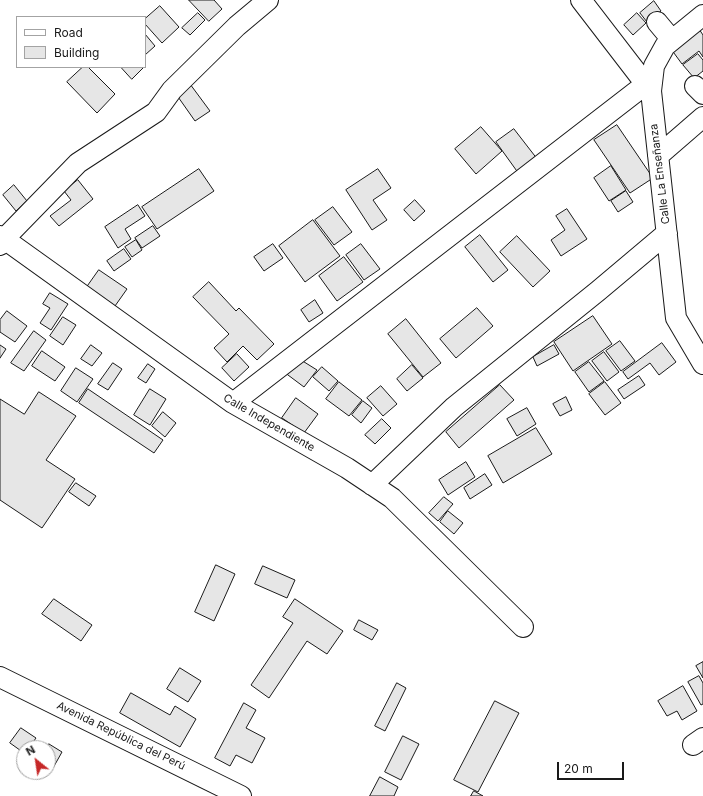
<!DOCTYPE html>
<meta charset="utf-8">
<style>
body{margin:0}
#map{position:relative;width:703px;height:796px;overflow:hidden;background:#fff;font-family:Inter,sans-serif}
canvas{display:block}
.legend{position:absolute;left:16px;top:16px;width:130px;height:52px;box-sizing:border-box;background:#fff;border:1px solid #a3a3a3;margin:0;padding:5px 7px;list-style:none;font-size:12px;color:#1a1a1a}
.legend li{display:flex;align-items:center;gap:8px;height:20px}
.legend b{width:20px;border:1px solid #a3a3a3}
.north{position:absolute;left:16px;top:740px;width:40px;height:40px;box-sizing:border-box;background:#fff;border:1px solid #a3a3a3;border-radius:50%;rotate:330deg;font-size:11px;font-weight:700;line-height:16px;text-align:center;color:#1a1a1a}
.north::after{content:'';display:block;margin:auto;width:14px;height:18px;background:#c62828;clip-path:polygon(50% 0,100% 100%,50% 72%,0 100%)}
.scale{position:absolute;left:557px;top:762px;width:67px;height:18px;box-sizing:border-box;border:2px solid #1a1a1a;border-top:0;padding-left:5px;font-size:12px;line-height:14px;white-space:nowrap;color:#1a1a1a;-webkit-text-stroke:3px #fff;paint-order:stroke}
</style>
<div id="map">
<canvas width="703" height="796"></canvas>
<ul class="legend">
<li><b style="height:5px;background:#fff"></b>Road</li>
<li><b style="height:11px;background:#e6e6e6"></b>Building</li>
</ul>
<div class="north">N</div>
<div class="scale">20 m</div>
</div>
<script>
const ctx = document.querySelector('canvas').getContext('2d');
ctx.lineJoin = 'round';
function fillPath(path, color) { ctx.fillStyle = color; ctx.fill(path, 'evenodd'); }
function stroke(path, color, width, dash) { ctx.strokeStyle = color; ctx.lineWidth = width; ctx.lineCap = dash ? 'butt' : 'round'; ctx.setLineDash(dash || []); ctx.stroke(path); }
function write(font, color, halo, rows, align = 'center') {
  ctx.font = font + ' Inter,sans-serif'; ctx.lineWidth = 3; ctx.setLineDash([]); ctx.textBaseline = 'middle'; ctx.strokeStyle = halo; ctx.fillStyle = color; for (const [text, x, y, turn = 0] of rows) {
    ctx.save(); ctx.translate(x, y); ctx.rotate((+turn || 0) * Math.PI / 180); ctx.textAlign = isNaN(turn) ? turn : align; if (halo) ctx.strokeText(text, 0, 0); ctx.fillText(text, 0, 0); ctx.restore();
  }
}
const building = new Path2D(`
 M189 0H214L222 9 209 21Z
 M654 1 661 11 647 22 640 13Z
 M160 6 179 27 162 43 145 24V19Z
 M198 13 205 20 190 35 182 28Z
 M637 13 646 23 633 35 624 25Z
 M699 29 703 35V57L699 51 682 64 671 49Z
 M145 34 155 46 145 55Z
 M698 54 703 60V71L694 78 683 65Z
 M83 67H88L115 94 97 113 67 82Z
 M121 67H144L132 79Z
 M190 84 210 111 195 121 176 94Z
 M617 125 653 178 630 193 594 140Z
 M481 127 502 151 476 174 455 149Z
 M514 129 538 160 519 174 496 142Z
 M611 166 626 190 609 201 594 178Z
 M199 169 214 191 157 229 142 207Z
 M378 169 391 188 373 200 387 220 372 230 346 190Z
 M78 180 93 199 59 226 50 216 71 200 64 191Z
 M14 185 27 201 16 211 3 195Z
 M626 191 633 202 618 212 611 201Z
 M415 200 425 211 414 221 404 210Z
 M138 205 145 216 125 229 131 239 118 248 105 227Z
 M333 207 352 232 334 245 315 220Z
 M567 209 587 239 561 256 551 240 565 230 556 216Z
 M313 220 340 256 305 282 279 246Z
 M153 226 160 236 142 248 135 238Z
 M480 235 508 270 493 282 465 247Z
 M517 236 550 271 533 287 500 252Z
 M136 240 142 250 132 257 125 247Z
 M273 244 283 258 264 271 254 257Z
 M361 244 380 269 364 280 346 255Z
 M124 249 131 259 114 271 107 261Z
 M344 257 363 282 337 301 319 276Z
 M99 270 127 289 115 306 87 287Z
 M209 282 236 311 239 308 274 344 257 360 243 346 227 362 214 348 229 334 193 297Z
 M50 293 68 304 51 330 40 323 50 308 43 304Z
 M315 300 323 313 309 322 301 310Z
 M477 308 493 326 456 358 440 339Z
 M7 311 27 326 15 342 0 332V320Z
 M593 316 612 344 573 371 554 342Z
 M63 317 76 325 63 345 50 336Z
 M406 319 441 363 423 377 388 334Z
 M34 331 46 340 24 371 11 363Z
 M620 341 635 361 621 371 606 351Z
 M662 343 676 362 659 375 650 363 628 379 623 372Z
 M0 345 6 349 0 358Z
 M91 345 102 353 92 366 81 359Z
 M554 345 559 354 537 366 533 357Z
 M42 351 65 367 55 381 32 366Z
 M604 352 619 372 607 381 592 361Z
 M237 354 249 367 234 381 222 368Z
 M301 360 317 370 304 387 284 372Z
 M589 362 604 381 589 392 575 372Z
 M113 363 122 369 108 390 98 384Z
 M148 364 155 369 146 383 138 378Z
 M412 365 423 378 407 391 397 379Z
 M322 367 338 381 329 391 313 377Z
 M76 368 93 379 77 402 61 391Z
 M639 376 645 385 624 399 618 390Z
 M339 382 362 400 349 416 326 399Z
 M605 382 621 403 605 415 589 394Z
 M500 385 514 400 459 448 446 432Z
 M381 386 397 404 383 416 367 398Z
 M88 389 163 440 154 453 79 403Z
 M150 389 166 399 150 425 134 415Z
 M39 392 76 416 46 460 75 479 42 528 0 500V399L24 414Z
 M566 397 572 410 560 416 553 404Z
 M296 398 318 414 304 433 282 418Z
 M363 401 372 408 361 423 352 415Z
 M527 408 536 424 517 436 507 419Z
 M163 412 176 423 165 437 152 426Z
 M382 419 391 428 375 444 365 435Z
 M536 428 552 454 503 483 488 456Z
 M466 462 475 477 448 495 439 480Z
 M485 474 492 485 470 499 464 488Z
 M76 483 96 496 89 506 69 492Z
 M444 497 453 504 438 521 429 513Z
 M448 511 463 523 454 534 440 522Z
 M216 565 235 574 214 621 195 612Z
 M263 566 295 580 287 598 255 584Z
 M54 599 92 625 81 641 42 614Z
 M295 599 343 631 327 654 307 641 269 698 251 685 293 623 283 617Z
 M359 620 378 630 372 640 354 630Z
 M703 662V678L696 666Z
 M180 668 201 681 188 702 167 689Z
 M699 676 703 683V704L701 705 688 682Z
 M397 683 406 688 385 731 375 726Z
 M683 686 697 711 682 720 677 711 667 716 658 701Z
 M131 693 170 715 175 706 196 719 180 747 120 713Z
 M495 701 519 713 478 792 454 780Z
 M244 703 256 710 246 728 265 738 252 763 236 755 230 766 215 758Z
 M21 728 36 738 29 748H24V753L10 743Z
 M403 736 419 744 401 780 385 772Z
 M49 744 62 752 53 768 48 765V748H46Z
 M380 777 398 787 394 796H370Z
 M474 791 483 796H471Z`);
fillPath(building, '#e6e6e6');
stroke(building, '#1a1a1a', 1);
const minor = new Path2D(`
 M581 0 651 91 676 318 703 364
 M657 22 672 40
 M695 86 703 94
 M651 91 654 66 665 46 703 15
 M658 156 703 117
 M0 236 233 403 347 468 392 498 523 627
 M0 245 4 239 78 163 156 112 172 90 237 26 268 0
 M233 403 646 84
 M372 485 454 407 598 291 667 233
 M0 677 241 796
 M693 745 703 738`);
stroke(minor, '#1a1a1a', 22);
stroke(minor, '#fff', 20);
write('11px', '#1a1a1a', '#fff', [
 ["Calle La Enseñanza",660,174,-97],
 ["Calle Independiente",269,423,30],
 ["Avenida República del Perú",121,736,26]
]);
</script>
